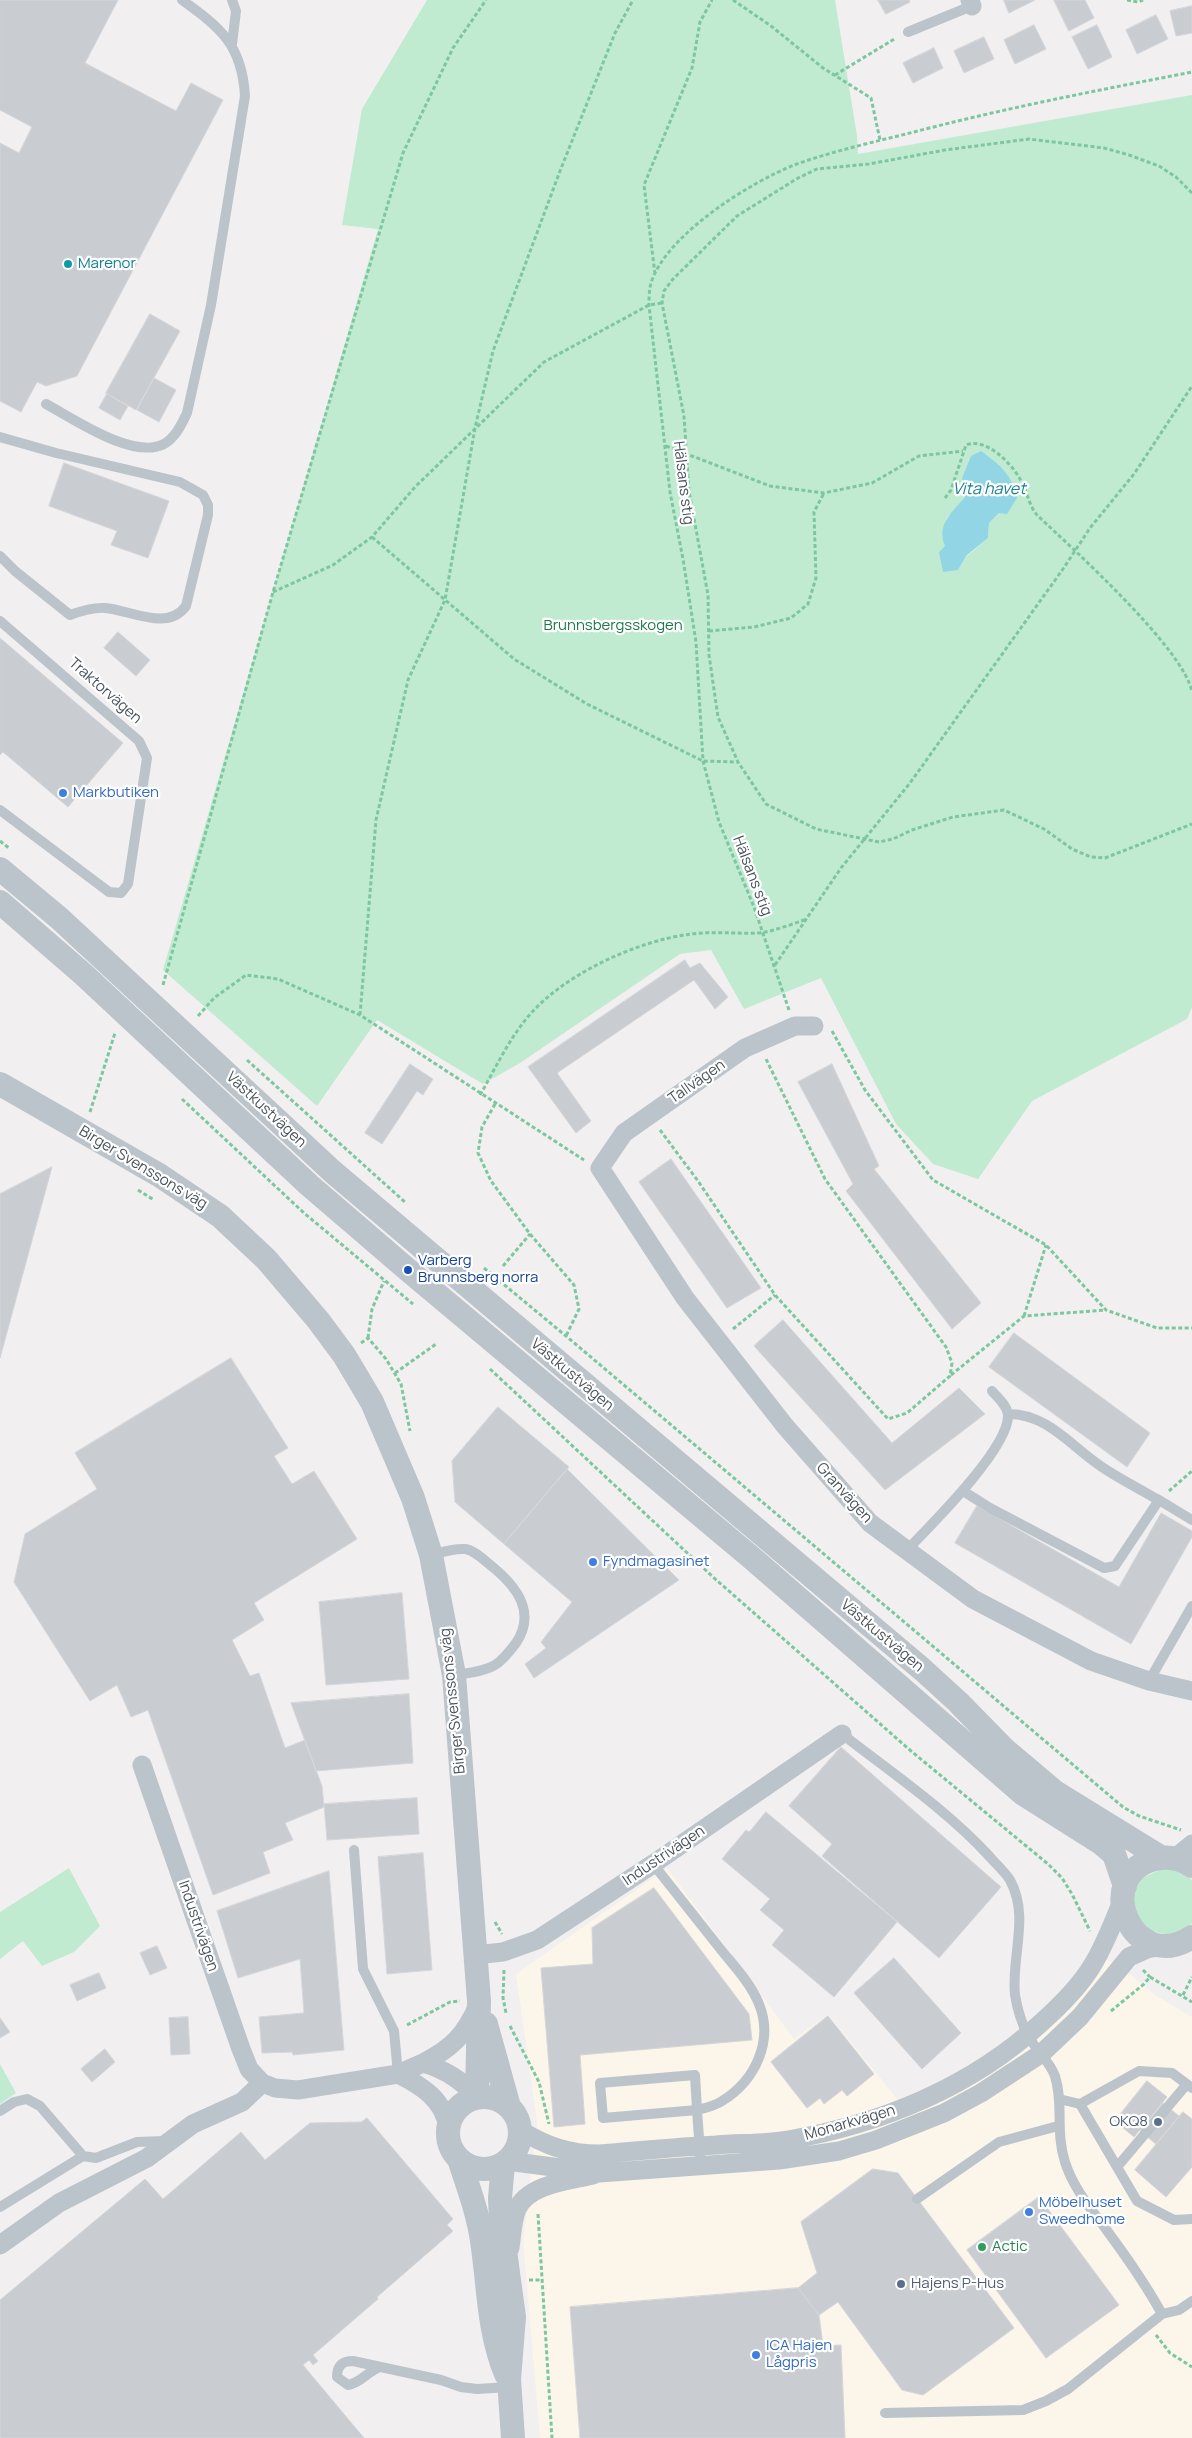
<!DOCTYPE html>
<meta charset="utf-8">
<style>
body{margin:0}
canvas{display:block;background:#f1efef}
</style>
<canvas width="1192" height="2438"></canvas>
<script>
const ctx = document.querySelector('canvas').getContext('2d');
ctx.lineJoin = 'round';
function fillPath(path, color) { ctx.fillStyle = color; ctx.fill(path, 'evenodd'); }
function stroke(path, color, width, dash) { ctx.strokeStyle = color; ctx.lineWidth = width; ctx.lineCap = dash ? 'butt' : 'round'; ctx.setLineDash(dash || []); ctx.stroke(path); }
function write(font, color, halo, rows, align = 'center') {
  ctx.font = font + ' Manrope,sans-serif'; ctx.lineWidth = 4.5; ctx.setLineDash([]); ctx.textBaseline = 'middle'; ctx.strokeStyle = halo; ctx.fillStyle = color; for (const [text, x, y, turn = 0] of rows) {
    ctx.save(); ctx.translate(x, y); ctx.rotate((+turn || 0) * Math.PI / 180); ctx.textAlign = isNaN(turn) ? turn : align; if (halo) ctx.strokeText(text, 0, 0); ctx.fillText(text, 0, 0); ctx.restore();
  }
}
fillPath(new Path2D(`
 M667 1868 794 2039 828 2014 898 2100 968 2071 1025 2030 1065 1989 1093 1950 1134 1977 1155 1995 1192 2017V2438H540L523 2241 537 2122 516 1974Z`), '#fbf5ea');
fillPath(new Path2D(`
 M427 0H835L857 136 858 154 1192 95V1007L1187 1019 1032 1101 978 1179 933 1164 896 1124 821 978 744 1009 711 950 680 954 520 1063 483 1084 377 1020 317 1106 163 970 378 229 342 225 362 109ZM998 464 1005 473 999 513 989 523 988 538 967 556 958 570 945 546 946 519 965 497 962 478Z
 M1166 1867 1186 1874 1192 1880V1923C1176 1942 1158 1933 1139 1925L1131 1898 1138 1880Z
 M69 1868 100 1926 74 1952 42 1966 23 1941 0 1959V1912Z
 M0 2064 16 2093 0 2104Z`), '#c1ebd0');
fillPath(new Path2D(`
 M981 451C1000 465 1011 473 1017 498L1007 514 999 513 989 523 988 538 967 555 958 570 943 572 939 552 945 546C936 525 952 512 965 497L962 478 971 456Z`), '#92d6e5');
const building = new Path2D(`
 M0 0H118L85 63 176 111 191 83 223 100 77 376 46 386 37 382 21 412 0 401V143L19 153 32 127 0 110Z
 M878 0H909L910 2 886 14Z
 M1004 0H1035L1009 13Z
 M1054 0H1085L1094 18 1069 31Z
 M1192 6V33L1176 36 1170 11Z
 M1156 15 1168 39 1137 54 1126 30Z
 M1034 25 1046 49 1015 64 1004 40Z
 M1097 25 1112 57 1088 69 1072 37Z
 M984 37 994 59 964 73 954 51Z
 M934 48 943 68 913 83 903 63Z
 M150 314 180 331 136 410 106 393Z
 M154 378 176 390 159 422 137 410Z
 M107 394 128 406 120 420 99 408Z
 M64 463 169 501 148 558 111 545 117 531 49 506Z
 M118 632 150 660 136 676 104 648Z
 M0 638 123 743 68 807 3 752 0 755Z
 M685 960 690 968 700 963 728 997 715 1009 694 980 557 1073 591 1121 576 1133 528 1067Z
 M410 1064 433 1079 423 1095 417 1091 382 1144 365 1133Z
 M832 1064 879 1166 874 1169 981 1303 952 1329 846 1191 853 1184 798 1082Z
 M671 1159 761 1288 727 1308 639 1182Z
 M52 1167 0 1358V1194Z
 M783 1320 892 1443 959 1388 985 1414 885 1490 754 1346Z
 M1014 1333 1150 1433 1127 1467 989 1367Z
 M231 1358 288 1448 274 1456 292 1484 314 1471 357 1539 254 1603 264 1620 232 1640 250 1676 259 1673 285 1748 305 1740 322 1786 324 1807 285 1823 293 1840 263 1852 270 1873 213 1895 148 1710 131 1717 117 1685 90 1701 14 1582 25 1534 97 1489 75 1453Z
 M498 1407 569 1467 504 1544 455 1502 452 1461Z
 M567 1469 679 1580 534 1678 525 1664 546 1648 541 1642 572 1602 504 1544Z
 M977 1506 1119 1587 1161 1513 1192 1531V1537L1131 1644 955 1543Z
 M402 1593 409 1679 326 1685 319 1602Z
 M409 1694 413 1763 316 1771 291 1703Z
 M841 1747 1001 1887 939 1958 822 1856 832 1844 789 1806Z
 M417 1798 419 1834 327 1840 324 1804Z
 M766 1812 897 1922 834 1997 772 1945 784 1930 760 1910 770 1899 722 1859 746 1830 749 1832Z
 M423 1853 432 1970 387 1974 378 1857Z
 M329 1871 344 2050 293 2055 292 2052 262 2053 259 2017 304 2013 300 1959 238 1978 217 1911Z
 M654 1888 749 2014 752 2040 580 2055 585 2124 554 2127 541 1968 593 1964 592 1928Z
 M157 1946 167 1968 150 1975 140 1953Z
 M894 1958 961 2033 922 2069 854 1993Z
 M99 1973 106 1988 77 2001 70 1985Z
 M828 2016 874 2074 847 2096 842 2090 824 2104 820 2098 807 2108 771 2062Z
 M188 2017 190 2054 171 2055 169 2018Z
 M0 2018 10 2032 0 2038Z
 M105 2049 115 2062 92 2082 81 2069Z
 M1147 2081 1167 2097 1134 2137 1115 2121Z
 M1163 2103 1179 2116 1156 2144 1140 2131Z
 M1183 2112 1192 2119V2167L1166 2197 1135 2170Z
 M367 2118 453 2219 447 2225 453 2231 377 2297 378 2299 313 2355 318 2361 313 2365 309 2360 303 2365 364 2438H0V2300L145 2179 163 2199 241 2132 265 2160 310 2123 361 2122Z
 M873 2169 898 2173 1014 2328 923 2395 902 2390 838 2302 819 2315 798 2288 817 2273 801 2222Z
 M1039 2197 1119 2305 1046 2358 967 2250Z
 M798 2288 819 2315 823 2346 841 2345 845 2438H580L570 2307Z`);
fillPath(building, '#c9ccd1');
stroke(building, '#d4d6da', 1);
stroke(new Path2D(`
 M733 0 771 26 823 68 871 98 880 140
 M1127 0 1138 2 1143 0
 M835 75 896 38
 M1192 193 1176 177 1159 166 1129 155 1104 148 1029 139 945 150 869 164 817 169 798 178 737 216 673 279 664 291 662 303 684 416 689 491 708 595 709 655 718 717 738 762 766 804 816 829 879 842 893 839 912 830 953 817 1004 810 1044 829 1072 849 1091 857 1105 858 1192 824
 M655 274 644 185 692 68 700 22 712 0
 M666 446 770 486 824 493 872 483 919 456 963 451
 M945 498 951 490 966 445C986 437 1011 463 1020 479 1027 490 1029 507 1038 516 1073 549 1184 649 1192 692
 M372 537 514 659 587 704 703 761 738 762
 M273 592 333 565 372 537 415 487 544 362 649 305 662 303
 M709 631 754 627 791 618 808 604 816 578 814 512 824 493
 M0 841 9 848
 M775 965 841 868 910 783 1063 569 1090 528 1134 474 1192 386
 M163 985 273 592 403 153 453 48 486 0
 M789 1010 754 907 719 822 703 761 696 642 683 559 670 492 649 305C649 298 649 290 651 283 666 235 749 183 794 165 833 151 874 142 914 132 1006 108 1099 90 1192 72
 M360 1015 376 820 408 680 445 600 475 428 493 351 560 171 615 33 633 0
 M198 1016 214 998 246 975 278 979 360 1015 584 1160
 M832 1031 865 1090 933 1180 1046 1245 1106 1310 1157 1328H1192
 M247 1060 406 1203
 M480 1095C494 1071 506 1045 523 1023 557 977 635 941 691 934 713 931 736 934 759 933 775 931 792 924 807 919
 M182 1099 304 1213 413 1304
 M495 1104 482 1127 478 1153 491 1181 530 1234 574 1285 579 1309 566 1336
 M90 1112 115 1033
 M660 1130 698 1181 775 1295 888 1419 907 1413 950 1376 952 1363 946 1347 825 1179 766 1059
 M138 1190 154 1200
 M503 1266 530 1234
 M484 1268 566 1336 1123 1807 1139 1816 1181 1830
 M1024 1316 1046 1245
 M733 1329 775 1295
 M368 1338 372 1309 384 1281
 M361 1343 368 1338 386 1359 401 1384 410 1431
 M490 1369 713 1577 911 1751 1048 1864 1062 1878 1072 1894 1090 1931
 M395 1373 436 1344
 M951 1375 1024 1316 1106 1310
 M1169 1491 1192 1471
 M495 1922 502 1934
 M504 1970 503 1998 506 2013
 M1143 1970 1150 1977
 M1183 1995 1192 1977
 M1111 2011 1144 1984 1150 1977 1192 2002
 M407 2025 450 2002 460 2001
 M510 2026 539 2082 549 2124
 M538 2214 552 2438
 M529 2280H540
 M1156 2335 1170 2353 1192 2367`), '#7cc7a0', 3, [4, 2.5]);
stroke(new Path2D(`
 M908 32 974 5
 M232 44 236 11 232 0
 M46 404C74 419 133 460 164 444 176 437 181 425 187 413L211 305 245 96C242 45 221 28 182 0
 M0 437 56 453 180 482 203 495 208 505V515L186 606C167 632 131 610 105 608 93 607 81 611 70 615L15 571 0 556
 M0 621 139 741 147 758 128 884 121 893 109 892 0 810
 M963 1491 990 1508 1104 1568 1115 1566 1159 1500C1141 1490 1122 1480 1105 1469 1073 1449 1049 1414 1009 1414
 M1159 1500 1192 1520
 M907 1550C931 1525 1008 1449 1008 1416 1008 1406 998 1398 992 1391
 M431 1555C442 1552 454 1548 465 1549 475 1550 486 1562 494 1568 518 1588 536 1613 516 1643 510 1651 503 1660 495 1665 483 1672 467 1673 454 1675
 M1149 1681 1192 1606
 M842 1734C892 1773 947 1810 990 1857 996 1864 1005 1872 1010 1880 1030 1917 1011 1956 1015 1995 1017 2007 1022 2024 1028 2035 1035 2050 1049 2060 1055 2076 1064 2105 1055 2131 1065 2162 1073 2188 1092 2210 1108 2232 1128 2259 1146 2285 1162 2314
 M354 1850 363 1969 394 2031 398 2074
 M653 1864C676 1893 699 1922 722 1951 735 1967 751 1984 759 2004 774 2041 755 2081 722 2101 715 2106 705 2108 697 2110L701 2166
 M695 2075 697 2110 603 2118 600 2083Z
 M1059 2099 1080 2104 1139 2071 1172 2073 1192 2088
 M1080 2104 1137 2201 1174 2220 1192 2219
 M0 2111 14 2102 27 2099 40 2106 83 2156 96 2158 137 2142 165 2141
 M1117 2167 1187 2084
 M917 2199 999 2142 1058 2126
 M0 2207 83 2156
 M380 2367C368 2371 361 2383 348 2385L337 2377C337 2366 342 2361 353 2361L441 2380 461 2387 477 2389 510 2387
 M885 2413 1023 2410 1046 2401 1068 2389 1162 2314 1179 2310 1192 2301`), '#bcc4cb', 10);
stroke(new Path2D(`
 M970 0 972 6
 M814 1026H795L745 1048 624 1133 600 1168 685 1298 785 1426 870 1523 973 1599 1091 1661 1149 1681 1192 1691
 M142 1765 241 2049 249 2069 262 2083
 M1175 1858 1192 1844
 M475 1955 503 1952 537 1940 653 1864 842 1734
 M423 2063C452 2048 465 2035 478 2005
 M398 2074C422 2086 443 2099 448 2127
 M520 2130C546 2146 569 2154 599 2154 638 2151 677 2147 716 2145 740 2143 765 2144 788 2140 881 2124 972 2087 1042 2022 1061 2005 1079 1987 1092 1966 1105 1945 1113 1923 1122 1901
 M507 2161 599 2173 779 2160 839 2151 876 2140 944 2113 981 2093 1042 2053 1080 2017 1129 1957 1147 1949 1163 1946
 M0 2245 59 2203 147 2158 193 2124 242 2102 262 2083 275 2088 298 2090 398 2074 423 2063C446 2070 461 2080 477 2097
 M510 2248C512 2235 512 2221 517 2209 529 2184 568 2181 593 2175`), '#bcc4cb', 19);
stroke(new Path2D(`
 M0 869 59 918 333 1172 923 1670 958 1702 1004 1749 1055 1792 1162 1858
 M0 902 83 974 309 1185 408 1270 753 1559 1022 1793 1101 1843 1114 1854 1125 1886
 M0 1084 159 1175 220 1216 266 1259 318 1320 344 1355 372 1402 413 1498 431 1555 454 1675 479 2001 477 2097
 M1192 1866C1181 1858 1168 1856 1155 1859 1090 1876 1133 1976 1192 1937
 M486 2024 509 2107
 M448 2133a36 36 0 1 1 72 0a36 36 0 1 1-72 0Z
 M459 2159C468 2186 478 2213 482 2241 489 2286 488 2331 506 2374
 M503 2164 500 2198 501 2221 514 2317 509 2379 513 2438`), '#bcc4cb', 24);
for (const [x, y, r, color] of [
 [68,264,5,"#0f9aa8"],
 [63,793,5,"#3f7fe0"],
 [408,1270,5,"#1a4fb4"],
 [593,1562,5,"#3f7fe0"],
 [1158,2122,5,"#5c6f8a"],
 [1029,2212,5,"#3f7fe0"],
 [982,2247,5,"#2e9e5b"],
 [901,2284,5,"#5c6f8a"],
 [756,2355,5,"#3f7fe0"]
]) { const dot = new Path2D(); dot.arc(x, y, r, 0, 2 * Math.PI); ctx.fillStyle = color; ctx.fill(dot); stroke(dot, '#fff', 2); }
write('15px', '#0d838f', '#fff', [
 ["Marenor",78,264]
], 'left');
write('15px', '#49535b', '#fff', [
 ["Hälsans stig",683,483,83],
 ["Traktorvägen",105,691,41],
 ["Hälsans stig",752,876,69],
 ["Tallvägen",697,1082,-35],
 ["Västkustvägen",266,1110,43],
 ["Birger Svenssons väg",143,1168,31],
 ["Västkustvägen",572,1375,40],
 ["Granvägen",844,1493,48],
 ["Västkustvägen",882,1636,40],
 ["Birger Svenssons väg",453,1701,-96],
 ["Industrivägen",664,1856,-34],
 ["Industrivägen",198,1926,71],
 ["Monarkvägen",850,2123,-16]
]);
write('15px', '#1f7748', '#fff', [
 ["Brunnsbergsskogen",613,626]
]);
write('15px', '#366cbe', '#fff', [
 ["Markbutiken",73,793],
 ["Fyndmagasinet",603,1562],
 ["Möbelhuset",1039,2203],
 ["Sweedhome",1039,2220],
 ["ICA Hajen",766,2346],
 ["Lågpris",766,2363]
], 'left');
write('15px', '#164399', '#fff', [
 ["Varberg",418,1261],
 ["Brunnsberg norra",418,1278]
], 'left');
write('15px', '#4e5e75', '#fff', [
 ["OKQ8",1148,2122],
 ["Hajens P-Hus",911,2284,"left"]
], 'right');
write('15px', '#27864d', '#fff', [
 ["Actic",992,2247]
], 'left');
write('italic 16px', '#188198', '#fff', [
 ["Vita havet",989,490]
]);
</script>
